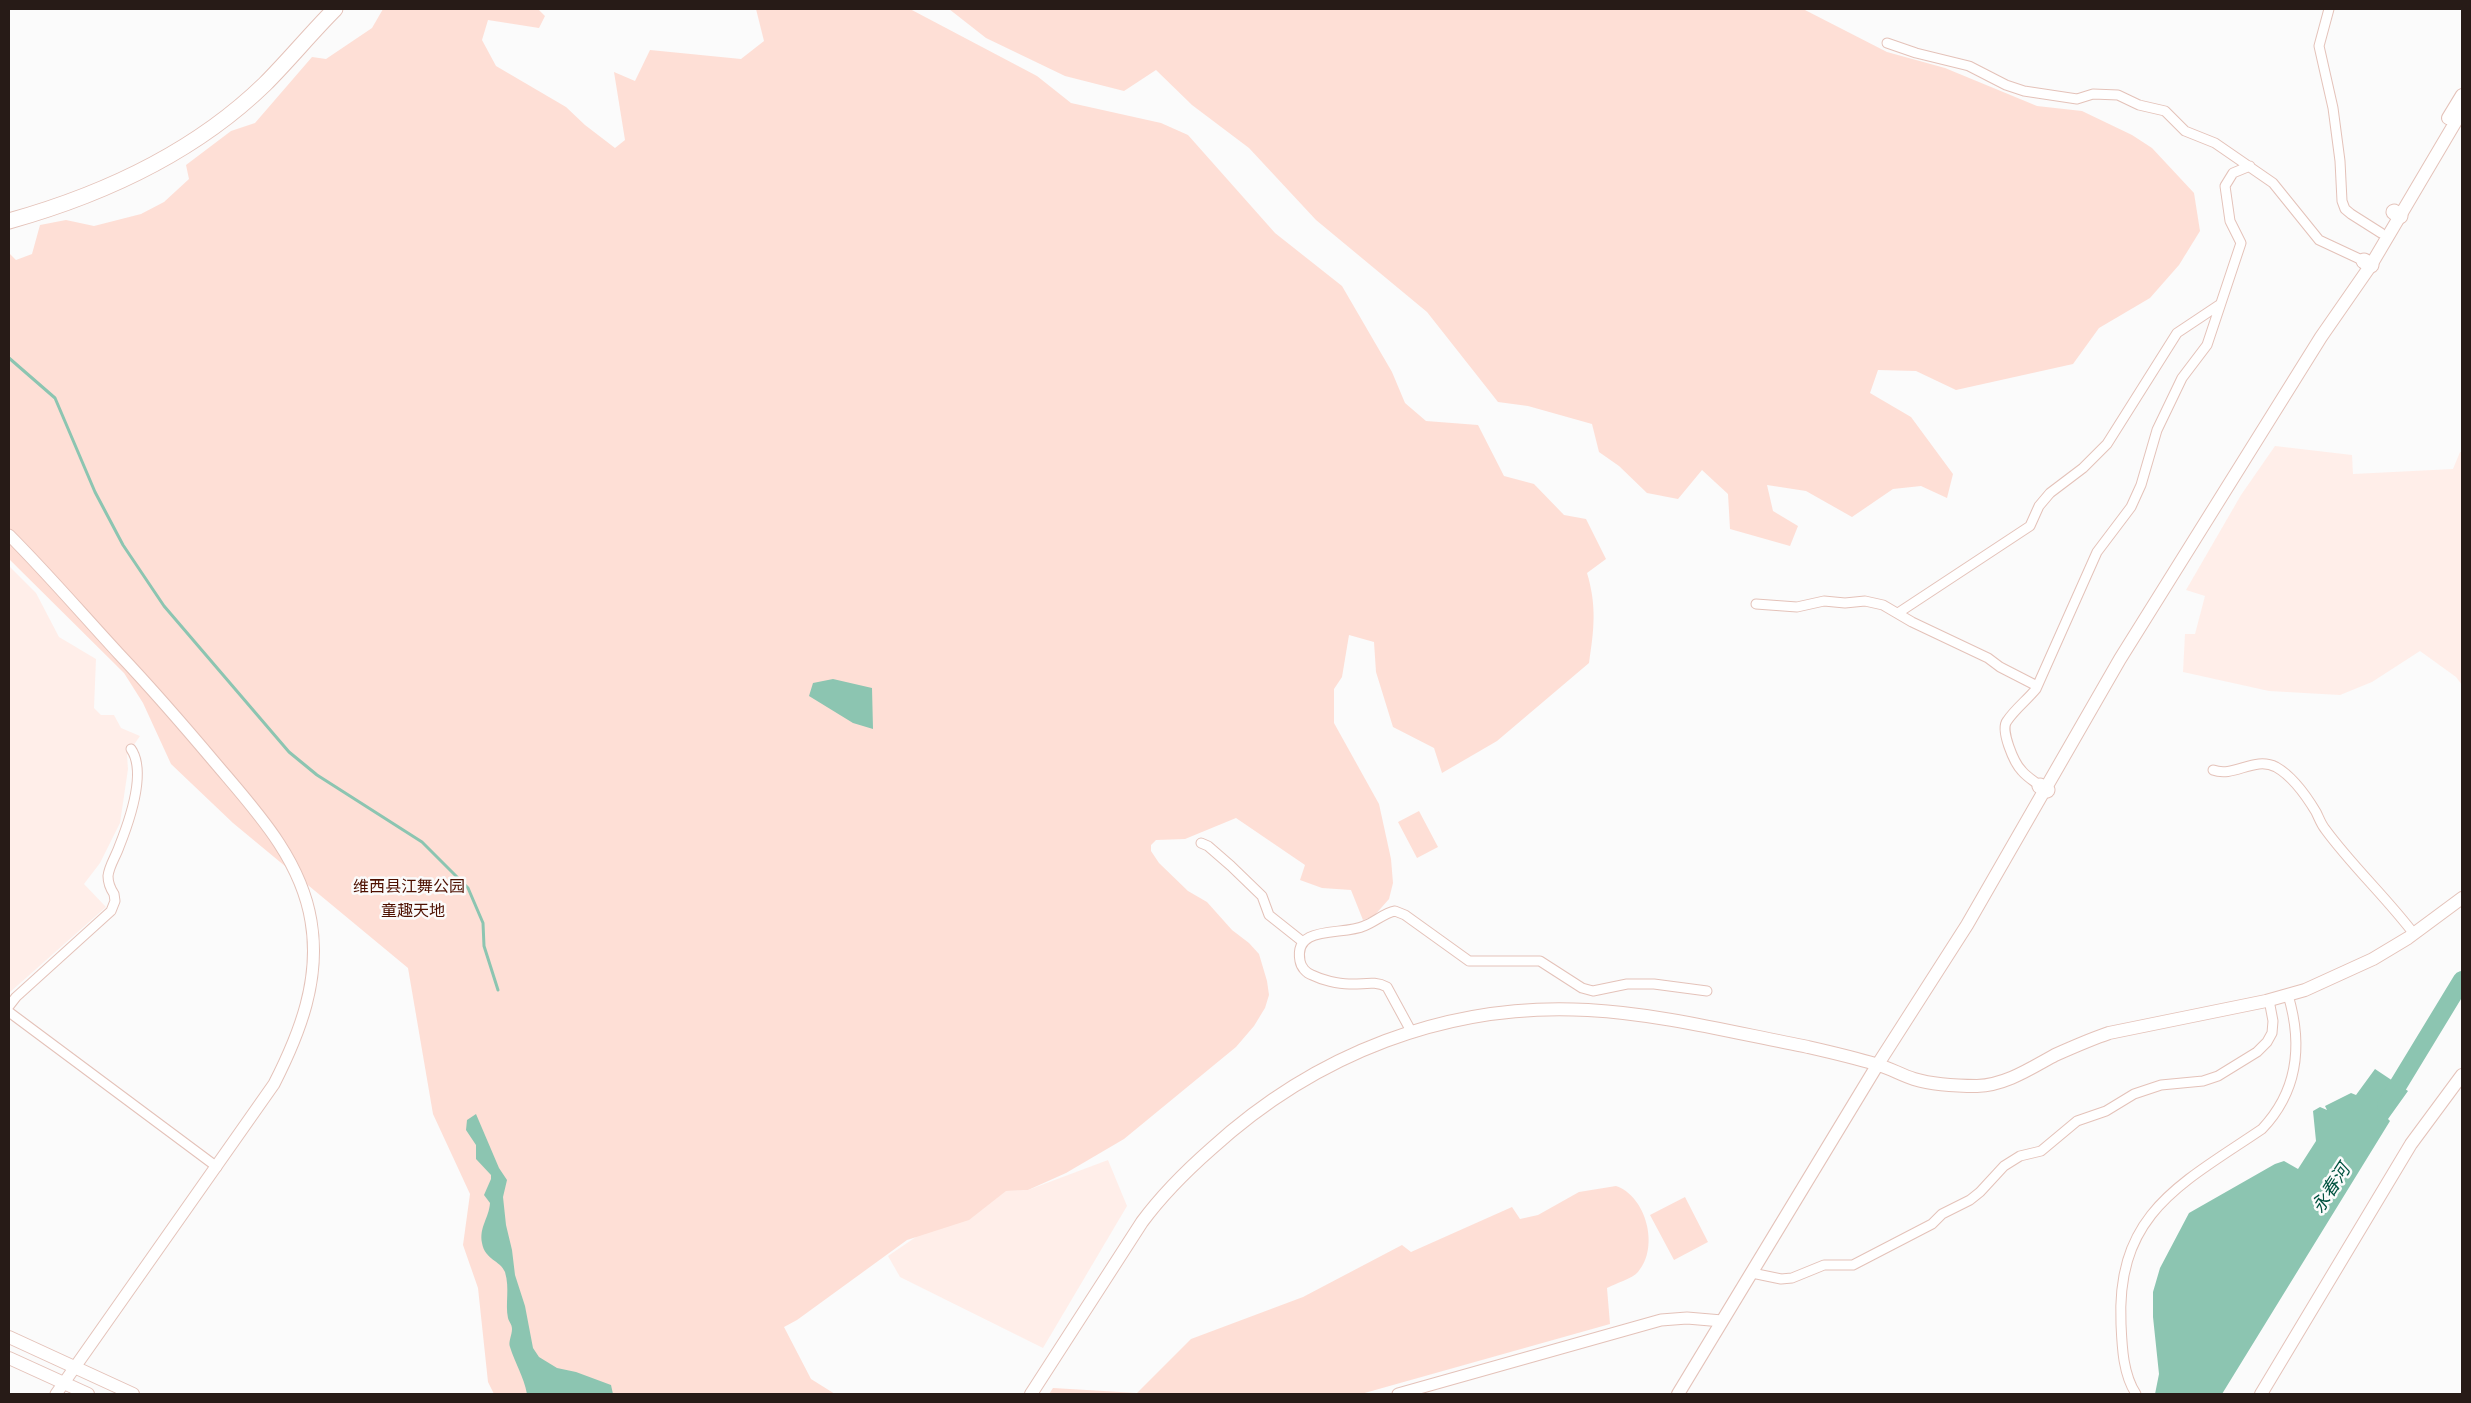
<!DOCTYPE html>
<meta charset="utf-8">
<style>
body{margin:0}
#map{position:relative;width:2471px;height:1403px;overflow:hidden;background:#fbfbfb;font-family:"DejaVu Sans",sans-serif}
canvas{display:block}
.frame{position:absolute;inset:0;border:10px solid #271b17;pointer-events:none}
</style>
<div id="map">
<canvas width="2471" height="1403"></canvas>
<div class="frame"></div>
</div>
<script>
const ctx = document.querySelector('canvas').getContext('2d');
ctx.lineJoin = 'round';
function fillPath(path, color) { ctx.fillStyle = color; ctx.fill(path, 'evenodd'); }
function stroke(path, color, width, dash) { ctx.strokeStyle = color; ctx.lineWidth = width; ctx.lineCap = dash ? 'butt' : 'round'; ctx.setLineDash(dash || []); ctx.stroke(path); }
function write(font, color, halo, rows, align = 'center') {
  ctx.font = font + ' "DejaVu Sans","Noto Sans SC",sans-serif'; ctx.lineWidth = 5; ctx.setLineDash([]); ctx.textBaseline = 'middle'; ctx.strokeStyle = halo; ctx.fillStyle = color; for (const [text, x, y, turn = 0] of rows) {
    ctx.save(); ctx.translate(x, y); ctx.rotate((+turn || 0) * Math.PI / 180); ctx.textAlign = isNaN(turn) ? turn : align; if (halo) ctx.strokeText(text, 0, 0); ctx.fillText(text, 0, 0); ctx.restore();
  }
}
fillPath(new Path2D(`
 M2275 446 2352 455 2353 474 2453 469 2460 452H2462V685L2456 677 2420 651 2372 682 2340 695 2269 691 2183 672 2185 634H2195L2205 596 2186 590 2241 495Z
 M9 566 36 593 59 637 96 659 94 708 101 715H114L121 728 140 736 127 755 128 769 120 823 100 863 84 884 106 907 9 993Z
 M1108 1160 1127 1206 1043 1348 900 1277 888 1256 982 1192 1028 1190Z`), '#ffeee9');
fillPath(new Path2D(`
 M383 9H538L545 16 539 28 488 20 482 40 496 66 566 107 585 125 615 148 625 140 614 72 635 81 650 50 741 59 764 41 756 9H910L1037 76 1071 103 1161 123 1188 135 1275 233 1342 286 1392 372 1405 403 1426 421 1478 425 1504 476 1534 484 1564 515 1586 519 1606 559 1587 573C1597 606 1594 630 1589 663L1497 741 1442 773 1434 748 1393 727 1376 672 1374 642 1349 635 1342 677 1334 689V723L1379 804 1391 859 1393 883 1389 899 1374 916 1363 920 1351 890 1322 888 1300 880 1305 865 1236 818 1185 839 1156 840 1151 845V851L1159 863 1188 891 1207 902 1232 930 1249 943 1259 954 1267 981 1269 995 1265 1008 1254 1026 1236 1047 1124 1139 1066 1173 1028 1190 1006 1191 969 1220 907 1240 797 1320 784 1327 811 1379 835 1394H494L488 1382 478 1288 463 1245 470 1194 433 1114 408 968 233 823 171 764 143 703 124 673 9 559V253L16 260 32 254 40 225 66 220 94 226 141 214 164 202 189 179 186 165 231 131 255 123 312 57 326 59 372 28Z
 M949 9H1803L1887 52 1945 68 2037 106 2082 111 2132 135 2152 148 2194 193 2200 231 2179 265 2150 298 2099 328 2073 364 1956 390 1916 371 1878 370 1870 393 1911 417 1953 474 1947 498 1921 486 1893 489 1852 517 1806 491 1767 485 1773 511 1798 526 1790 546 1730 529 1728 494 1702 470 1678 499 1647 493 1619 466 1599 452 1592 424 1528 406 1498 402 1427 312 1316 220 1249 148 1192 105 1156 70 1124 91 1065 76 986 38Z
 M1419 811 1438 847 1417 858 1398 822Z
 M1616 1186C1646 1196 1660 1247 1638 1272 1632 1279 1616 1283 1607 1288L1610 1324 1361 1394H1049L1053 1388 1137 1393 1191 1339 1303 1297 1402 1245 1411 1252 1512 1207 1520 1219 1538 1215 1579 1192Z
 M1685 1197 1708 1242 1674 1260 1650 1215Z`), '#fedfd6');
fillPath(new Path2D(`
 M833 679 872 688 873 729 853 723 809 696 813 683Z
 M2375 1069 2408 1091 2388 1119 2390 1121 2222 1394H2155L2159 1374 2153 1317V1292L2160 1268 2189 1213 2275 1164 2284 1161 2298 1169 2316 1141 2313 1111 2320 1107 2327 1110 2325 1106 2351 1093 2356 1095Z
 M476 1114 499 1168 507 1180 503 1197 506 1225 512 1250 515 1275 525 1306 533 1348 539 1357 557 1368 576 1372 611 1385 613 1394H527C524 1377 515 1363 510 1347 508 1342 512 1335 512 1329 512 1324 509 1322 508 1318 505 1303 510 1289 505 1272 500 1260 485 1260 482 1243 479 1227 489 1218 490 1203L484 1195 491 1179V1175L476 1159V1145L466 1130 467 1120Z`), '#8cc5b1');
stroke(new Path2D(`
 M9 358 55 398 95 492 123 545 164 606 289 752 317 775 422 842 468 888 483 923 484 946 498 990`), '#8cc5b1', 3);
stroke(new Path2D(`
 M2386 1105 2462 980`), '#8cc5b1', 18);
const minor = new Path2D(`
 M2329 9 2319 46 2333 108 2340 161 2342 201 2345 209 2351 214 2381 233
 M1887 43 1916 53 1969 66 2006 85 2024 91 2077 99 2093 94 2118 95 2139 105 2165 111 2185 131 2215 143 2273 183 2319 240 2364 261
 M1756 604 1797 607 1824 601 1845 603 1865 601 1883 605 1912 622 1988 658 2000 667 2037 686
 M1898 613 2030 526 2039 506 2050 493 2083 468 2107 444 2177 333 2219 305
 M2213 770C2234 778 2254 756 2276 767 2292 776 2307 797 2316 812 2319 818 2321 824 2325 829 2352 866 2386 897 2414 934
 M2040 786C2034 781 2027 777 2022 771 2014 763 2000 730 2007 721 2015 709 2027 700 2036 689L2097 552 2131 507 2141 485 2157 430 2182 378 2207 345 2241 243 2230 221 2225 186 2233 173 2250 166
 M1201 843 1208 846 1231 866 1262 896 1269 915 1303 942
 M9 1006 16 997 111 911 115 901 114 894C110 888 108 883 108 876 109 866 116 856 119 847 129 822 147 772 131 749
 M9 1012 217 1167
 M1411 1031 1387 987C1374 980 1363 985 1349 984 1338 984 1322 980 1312 975 1306 973 1301 967 1300 961 1293 924 1343 936 1364 926 1375 922 1384 913 1395 911L1405 915 1469 961H1540L1582 988 1593 991 1627 984H1654L1707 991
 M1752 1273 1781 1279 1792 1278 1824 1265H1853L1932 1224 1942 1214 1970 1200 1980 1192 2004 1166 2020 1156 2041 1151 2077 1121 2106 1111 2134 1094 2161 1085 2203 1081 2218 1076 2257 1052 2267 1042 2272 1033 2273 1021 2269 1000
 M2136 1394C2123 1374 2122 1347 2121 1324 2116 1213 2181 1184 2262 1129 2298 1091 2303 1045 2288 995`);
const tertiary = new Path2D(`
 M9 535C47 573 83 615 119 654 153 690 185 727 217 765 256 811 301 859 311 921 321 979 300 1033 274 1084L56 1394
 M1398 1394 1661 1320 1687 1318 1722 1321`);
const secondary = new Path2D(`
 M2448 118 2462 95
 M9 1337 133 1394
 M9 1358 88 1394
 M1031 1394 1142 1222C1162 1195 1186 1171 1211 1149 1315 1054 1447 1002 1588 1010 1662 1014 1735 1033 1808 1047 1830 1052 1852 1057 1875 1064 1888 1067 1901 1075 1914 1079 1934 1085 1957 1086 1977 1086 2006 1085 2031 1068 2055 1055 2073 1047 2091 1039 2109 1033L2266 1001 2305 990 2373 959 2408 938 2462 898
 M1678 1394 1878 1064 1967 925 2120 659 2321 337 2371 265 2462 111
 M2261 1394 2411 1144 2462 1075`);
const trunk = new Path2D(`
 M2394 212 2400 216
 M9 221C102 195 194 153 265 84 289 60 311 33 335 9
 M2364 261 2371 265
 M2040 786 2047 790`);
stroke(minor, '#e4c2b9', 11);
stroke(tertiary, '#e4c2b9', 13);
stroke(secondary, '#e4c2b9', 14);
stroke(trunk, '#e4c2b9', 17);
stroke(minor, '#fff', 9);
stroke(tertiary, '#fff', 11);
stroke(secondary, '#fff', 12);
stroke(trunk, '#fff', 15);
write('16px', '#4e1000', '#fbfbfb', [
 ["维西县江舞公园",409,888],
 ["童趣天地",413,912]
]);
write('italic 18px', '#015340', '#fbfbfb', [
 ["永春河",2332,1189,-57]
]);
</script>
